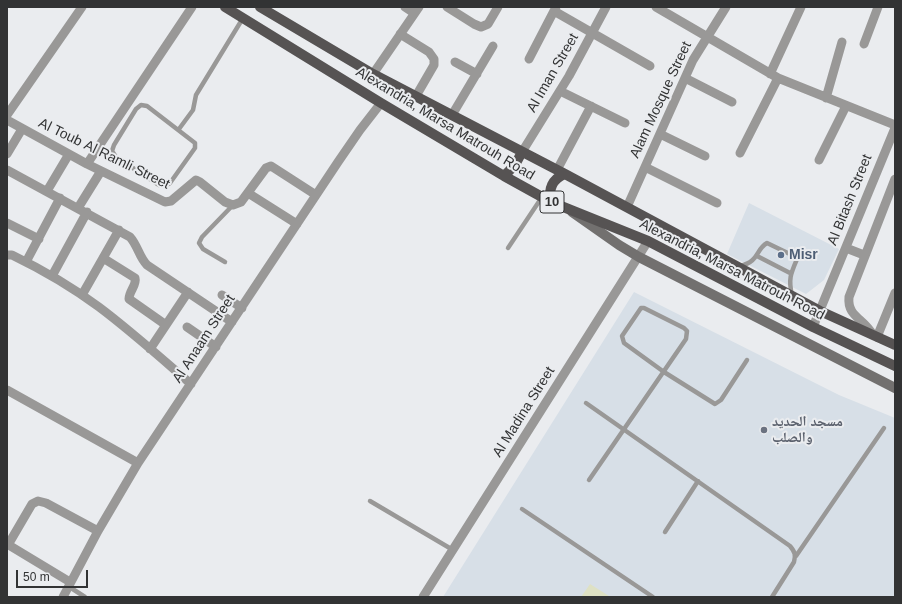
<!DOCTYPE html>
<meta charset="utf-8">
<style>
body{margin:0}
#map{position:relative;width:902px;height:604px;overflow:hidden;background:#eaecef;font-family:Helvetica,sans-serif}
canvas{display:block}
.frame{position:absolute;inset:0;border:8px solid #323334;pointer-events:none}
.scale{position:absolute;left:16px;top:570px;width:72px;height:18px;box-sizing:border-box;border:2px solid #323334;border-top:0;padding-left:5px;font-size:12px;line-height:14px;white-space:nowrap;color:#323334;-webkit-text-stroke:3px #eaecef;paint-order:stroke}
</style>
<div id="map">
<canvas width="902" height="604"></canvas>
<div class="frame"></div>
<div class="scale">50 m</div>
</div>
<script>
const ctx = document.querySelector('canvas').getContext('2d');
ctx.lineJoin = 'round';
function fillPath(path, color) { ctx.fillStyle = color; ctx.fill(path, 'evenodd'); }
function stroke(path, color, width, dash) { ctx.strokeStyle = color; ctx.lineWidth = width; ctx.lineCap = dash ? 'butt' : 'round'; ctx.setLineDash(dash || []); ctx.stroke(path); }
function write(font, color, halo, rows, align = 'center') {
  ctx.font = font + ' Helvetica,"Noto Naskh Arabic",sans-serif'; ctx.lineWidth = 4; ctx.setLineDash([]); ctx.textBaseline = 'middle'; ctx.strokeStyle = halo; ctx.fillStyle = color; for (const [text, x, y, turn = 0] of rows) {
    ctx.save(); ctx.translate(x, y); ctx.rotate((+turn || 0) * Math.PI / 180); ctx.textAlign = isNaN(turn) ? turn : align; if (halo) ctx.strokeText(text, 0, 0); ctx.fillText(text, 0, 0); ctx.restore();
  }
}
fillPath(new Path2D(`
 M749 203 839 249 824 280 806 294 727 254Z
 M634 292 839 395 895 418V597H443Z`), '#d7dfe7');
fillPath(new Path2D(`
 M590 584 609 596V597H581Z`), '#dee1c4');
stroke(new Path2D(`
 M141 105 147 106 195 143V148L170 183 165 186 159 185 116 157 112 151 114 145 136 109Z
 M179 129 193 110 196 95 243 18
 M508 248 542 197
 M757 256 790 273
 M225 262 203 249 199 243 202 237 233 205
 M740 266C760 261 755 250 767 243L794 256 797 259C791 273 788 279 792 295
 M586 403 790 546C795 552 796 555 794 562L772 597
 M589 480 686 339 687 331 684 328 644 308H641L622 336 624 343 664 372 715 404 721 400 747 360
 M370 501 453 550
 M522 509 653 597
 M665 532 698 481
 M796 556 884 428
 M68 586 85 597`), '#999897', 4.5);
stroke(new Path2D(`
 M405 7 414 13
 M447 7 474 24 481 27 488 24 498 7
 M656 7 778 78 895 125
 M554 11 650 66
 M400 34 429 52 434 59V65L416 96
 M864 44 878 7
 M529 59 556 7
 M455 62 477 74
 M373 74 419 7
 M770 74 801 7
 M685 78 732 102
 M560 91 625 123
 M826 98 842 42
 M7 115 82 7
 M452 115 493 46
 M7 120 87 164 165 202 171 201 196 180 200 182 225 202 233 205 241 202 266 168 271 166 316 195
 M660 134 705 156
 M522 152 569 76 606 7
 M740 153 778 78
 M7 154 22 129
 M819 160 846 106
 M87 164 192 7
 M645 167 717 203
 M7 170 130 237C138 246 139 257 147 265L232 322
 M557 170 591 106
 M47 191 69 154
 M248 193 297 224
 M627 207 693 60 726 7
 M78 208 101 171
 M7 223 39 239
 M846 248 864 255
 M7 255H12C43 270 72 287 99 307 131 331 161 358 191 384
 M103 258 135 278C137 285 129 291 129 299L166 325
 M26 262 60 198
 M52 276 87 212
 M82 295 119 230
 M222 295 242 308
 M187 327 216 347
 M813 327 895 128
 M873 335C864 318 847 317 849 297L895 179
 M877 337 895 293
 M150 349 188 292
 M7 390 138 463
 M7 544 70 582
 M8 545 32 504 38 501 46 503 98 531
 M63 597 98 531 138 463 338 162 360 130 381 103
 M423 597 648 241`), '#999897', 9);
stroke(new Path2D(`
 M572 212 619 245 639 257 895 388`), '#72706f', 10);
stroke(new Path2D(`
 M225 7 381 103 504 176 551 202 648 241 813 327 895 366
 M260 7 373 74 565 174 820 311 895 345
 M504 176 515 165 522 152
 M551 202C548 189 552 179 565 174`), '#565353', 10);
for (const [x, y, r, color] of [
 [781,255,4,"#5c6f8a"],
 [764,430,4,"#6b7280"]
]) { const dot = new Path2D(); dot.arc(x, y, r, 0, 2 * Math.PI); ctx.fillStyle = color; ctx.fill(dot); stroke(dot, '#eaecef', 1.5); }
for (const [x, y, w] of [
 [552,202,24]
]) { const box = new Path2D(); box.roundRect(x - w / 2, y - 11, w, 22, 3); ctx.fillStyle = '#eaecef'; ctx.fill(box); stroke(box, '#323334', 1); }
write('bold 13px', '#323334', null, [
 ["10",552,202]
]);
write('14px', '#323334', '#eaecef', [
 ["Al Iman Street",553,73,-60],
 ["Alam Mosque Street",661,100,-65],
 ["Alexandria, Marsa Matrouh Road",445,124,31],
 ["Al Toub Al Ramli Street",104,154,26],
 ["Al Bitash Street",850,200,-68],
 ["Alexandria, Marsa Matrouh Road",732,270,27],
 ["Al Anaam Street",204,339,-57],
 ["Al Madina Street",524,412,-58]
]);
write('bold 14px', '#4e5e75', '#eaecef', [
 ["Misr",789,255]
], 'left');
write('bold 14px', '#5b616d', '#eaecef', [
 ["مسجد الحديد",772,422],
 ["والصلب",772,438]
], 'left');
</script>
